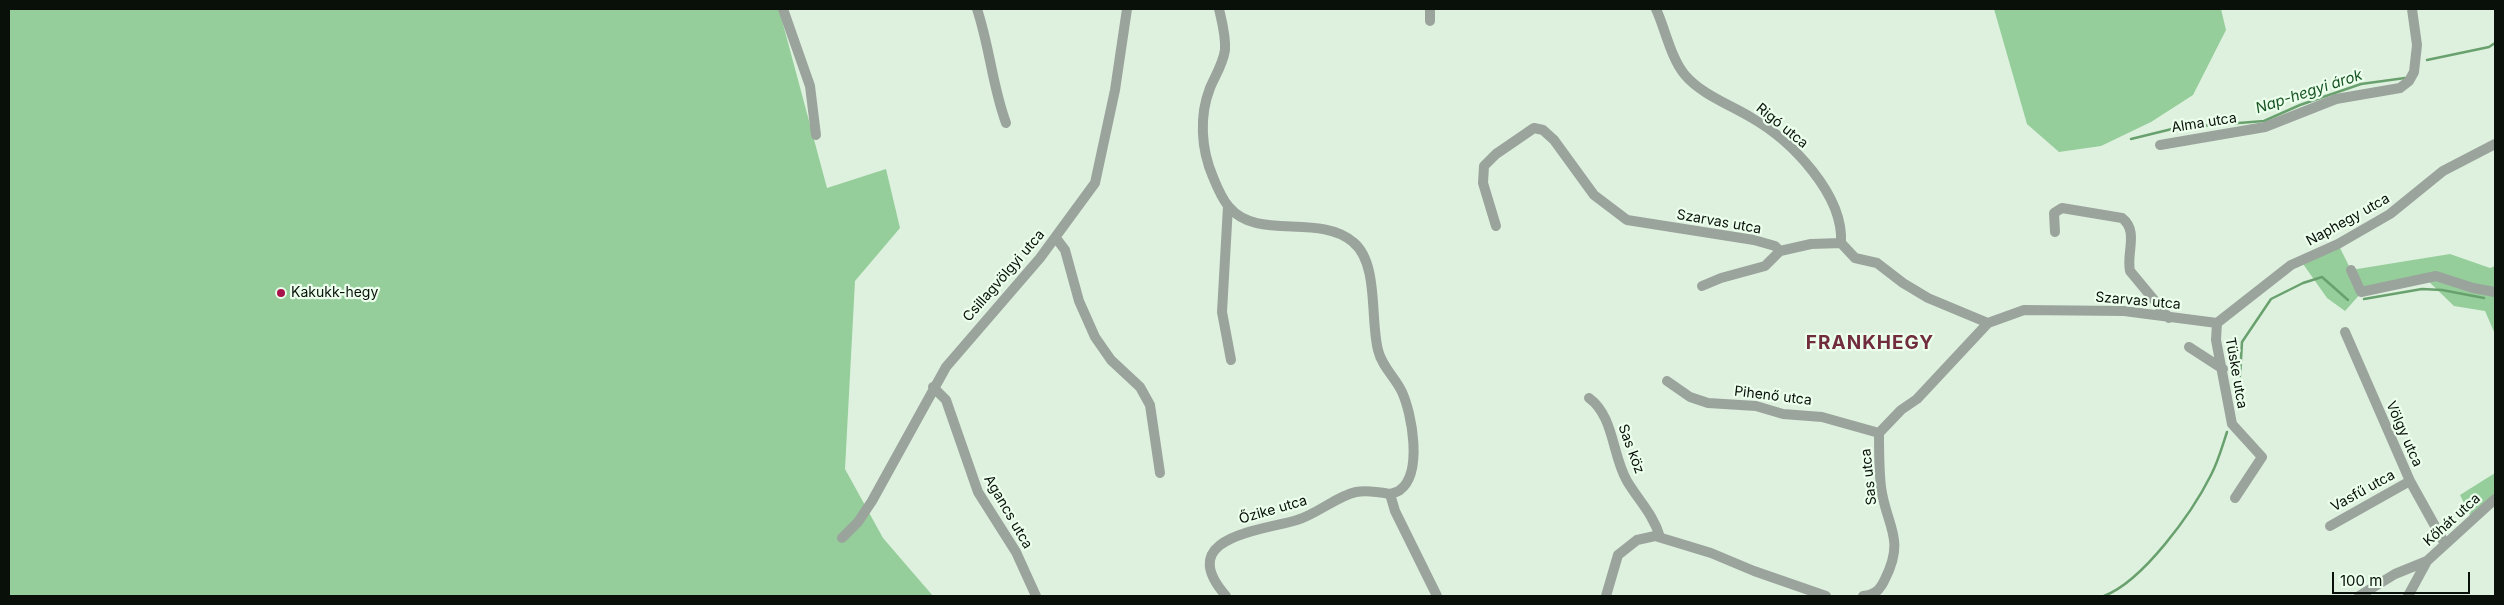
<!DOCTYPE html>
<meta charset="utf-8">
<style>
body{margin:0}
#map{position:relative;width:2504px;height:605px;overflow:hidden;background:#def1df;font-family:Inter,sans-serif}
canvas{display:block}
.frame{position:absolute;inset:0;border:10px solid #09100a;pointer-events:none}
.scale{position:absolute;left:2332px;top:572px;width:138px;height:22px;box-sizing:border-box;border:2px solid #09100a;border-top:0;padding-left:6px;font-size:15px;line-height:18px;white-space:nowrap;color:#09100a;-webkit-text-stroke:4px #ebffec;paint-order:stroke}
</style>
<div id="map">
<canvas width="2504" height="605"></canvas>
<div class="frame"></div>
<div class="scale">100 m</div>
</div>
<script>
const ctx = document.querySelector('canvas').getContext('2d');
ctx.lineJoin = 'round';
function fillPath(path, color) { ctx.fillStyle = color; ctx.fill(path, 'evenodd'); }
function stroke(path, color, width, dash) { ctx.strokeStyle = color; ctx.lineWidth = width; ctx.lineCap = dash ? 'butt' : 'round'; ctx.setLineDash(dash || []); ctx.stroke(path); }
function write(font, color, halo, rows, align = 'center') {
  ctx.font = font + ' Inter,sans-serif'; ctx.lineWidth = 4.5; ctx.setLineDash([]); ctx.textBaseline = 'middle'; ctx.strokeStyle = halo; ctx.fillStyle = color; for (const [text, x, y, turn = 0] of rows) {
    ctx.save(); ctx.translate(x, y); ctx.rotate((+turn || 0) * Math.PI / 180); ctx.textAlign = isNaN(turn) ? turn : align; if (halo) ctx.strokeText(text, 0, 0); ctx.fillText(text, 0, 0); ctx.restore();
  }
}
fillPath(new Path2D(`
 M9 9H779L827 188 886 169 900 228 855 281 845 469 883 538 933 596H9Z
 M1994 9H2221L2226 30 2193 95 2151 122 2101 146 2059 152 2027 124Z
 M2338 244 2351 270 2450 254 2490 268 2495 266V334L2485 311 2454 306 2424 277 2362 292 2345 311 2327 298 2301 261Z
 M2495 473V499L2472 519 2460 495Z`), '#95ce9a');
stroke(new Path2D(`
 M2427 60 2489 47 2495 43
 M2131 139 2176 128 2264 121 2300 105 2361 84 2405 78
 M2364 299 2422 289 2442 290 2484 298
 M2240 376 2242 342 2271 299 2303 283 2322 277 2348 300
 M2104 596C2143 581 2192 513 2211 475 2218 462 2222 447 2227 432`), '#69a16e', 2.5);
stroke(new Path2D(`
 M783 9 810 86 816 135
 M977 9C990 48 992 85 1006 123
 M1219 9C1222 22 1226 36 1225 50 1223 64 1215 76 1210 88 1199 116 1201 149 1213 177 1217 187 1222 199 1229 207 1257 241 1319 213 1353 242 1379 263 1370 319 1378 350 1382 367 1395 377 1402 392 1412 414 1423 473 1400 490 1398 492 1393 493 1390 494
 M1656 9C1665 28 1671 59 1685 75 1702 95 1731 105 1752 118 1792 141 1844 195 1841 243
 M1430 21V9
 M2160 145 2265 127 2336 99 2400 88 2409 81 2414 72 2417 45 2412 9
 M1228 206 1222 312 1231 360
 M1496 226 1483 183 1484 166 1496 154 1534 128 1543 130 1554 140 1594 195 1627 220 1754 240 1775 246 1780 251 1811 244 1841 243
 M2055 232 2054 213 2062 208 2122 218C2139 231 2126 253 2130 271L2169 318
 M1056 238 1065 250 1079 301 1095 337 1111 360 1140 387 1150 405 1160 473
 M1841 243 1855 258 1877 263 1903 283 1928 298 1988 323 2024 310 2124 311 2217 323
 M2351 270 2361 292 2436 276 2473 288 2495 292
 M1702 286 1721 278 1765 266 1780 251
 M2217 323 2291 265 2338 244 2390 214 2443 171 2495 144
 M2217 323 2216 340 2232 424 2262 457 2235 498
 M2345 332 2410 481 2445 544
 M2189 347 2223 369
 M1667 381 1690 397 1708 403 1756 406 1783 414 1822 417 1879 433
 M933 387 946 400 978 492 1016 552 1036 596
 M1589 398C1614 416 1612 455 1627 481 1639 501 1653 514 1660 537
 M1390 494 1395 511 1437 596
 M2330 526 2410 481
 M842 538 858 522 872 501 946 367 1040 258 1095 183 1115 90 1127 9
 M1226 596C1174 537 1260 531 1297 520 1317 514 1337 496 1356 492 1367 490 1379 492 1390 494
 M1606 596 1618 555 1637 540 1655 536 1711 553 1754 571 1826 596
 M1863 596C1875 595 1880 590 1885 579 1906 538 1886 526 1881 487 1879 469 1879 451 1879 433L1901 410 1917 399 1988 323
 M2359 596 2395 574 2427 561
 M2408 596 2427 561 2495 499`), '#9ba49c', 10);
for (const [x, y, r, color] of [
 [281,293,5,"#a8134b"]
]) { const dot = new Path2D(); dot.arc(x, y, r, 0, 2 * Math.PI); ctx.fillStyle = color; ctx.fill(dot); stroke(dot, '#ebffec', 2); }
write('14px', '#09100a', '#ebffec', [
 ["Alma utca",2204,123,-9],
 ["Rigó utca",1782,126,39],
 ["Naphegy utca",2348,220,-29],
 ["Szarvas utca",1719,222,10],
 ["Csillagvölgyi utca",1004,276,-49],
 ["Szarvas utca",2138,301,5],
 ["Tüske utca",2236,373,80],
 ["Pihenő utca",1773,396,7],
 ["Völgy utca",2404,434,66],
 ["Sas köz",1631,449,70],
 ["Sas utca",1869,477,-96],
 ["Vasfű utca",2363,491,-29],
 ["Őzike utca",1273,510,-16],
 ["Agancs utca",1008,512,60],
 ["Kőhát utca",2452,520,-42]
]);
write('14px', '#09100a', '#ebffec', [
 ["Kakukk-hegy",291,293]
], 'left');
write('italic 15px', '#175423', '#ebffec', [
 ["Nap-hegyi árok",2309,92,-18]
]);
ctx.letterSpacing = '1px';
write('bold 19px', '#712c3d', '#ebffec', [
 ["FRANKHEGY",1870,343]
]);
ctx.letterSpacing = '0px';
</script>
